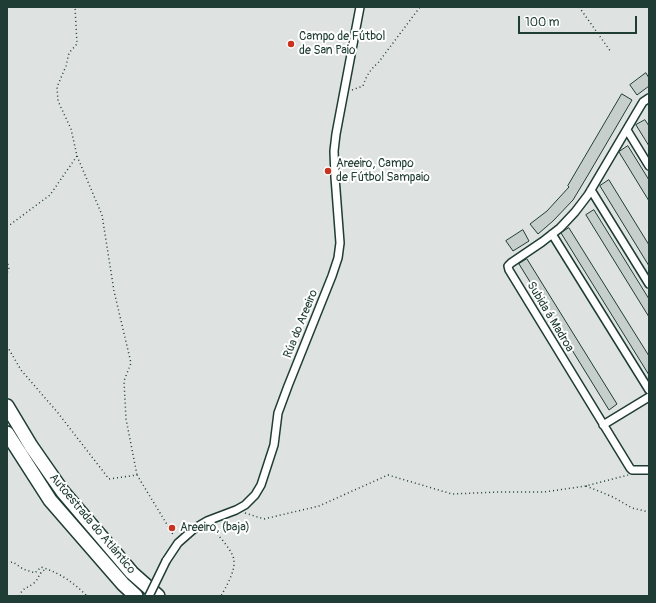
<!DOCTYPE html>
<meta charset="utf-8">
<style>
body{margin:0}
#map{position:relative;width:656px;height:603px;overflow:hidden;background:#fff;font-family:Pangolin,sans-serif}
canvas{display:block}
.frame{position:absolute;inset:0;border:8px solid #1f3d34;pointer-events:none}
.scale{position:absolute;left:518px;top:16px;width:119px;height:18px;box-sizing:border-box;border:2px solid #1f3d34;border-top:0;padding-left:5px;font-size:12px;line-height:14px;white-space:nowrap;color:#1f3d34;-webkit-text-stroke:3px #fff;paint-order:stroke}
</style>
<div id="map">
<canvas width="656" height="603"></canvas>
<div class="frame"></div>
<div class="scale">100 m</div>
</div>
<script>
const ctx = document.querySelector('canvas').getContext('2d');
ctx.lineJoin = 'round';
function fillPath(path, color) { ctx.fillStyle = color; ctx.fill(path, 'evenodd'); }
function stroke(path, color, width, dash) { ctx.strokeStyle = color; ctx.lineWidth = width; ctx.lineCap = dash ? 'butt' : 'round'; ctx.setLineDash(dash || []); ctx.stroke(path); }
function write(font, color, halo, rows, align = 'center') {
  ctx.font = font + ' Pangolin,sans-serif'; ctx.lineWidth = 4; ctx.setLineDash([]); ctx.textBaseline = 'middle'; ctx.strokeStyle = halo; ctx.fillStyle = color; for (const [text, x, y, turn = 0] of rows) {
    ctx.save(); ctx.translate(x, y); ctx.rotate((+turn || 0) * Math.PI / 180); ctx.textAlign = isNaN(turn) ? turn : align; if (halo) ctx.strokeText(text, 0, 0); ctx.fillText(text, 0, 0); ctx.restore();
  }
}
fillPath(new Path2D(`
 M7 7H649V596H7Z`), '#dee3e2');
const building = new Path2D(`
 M646 73 649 78V86L637 95 630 85Z
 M622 94 632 100 588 175 573 200 553 221 538 234 530 224 547 211 569 187 568 186Z
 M645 120 649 126V146L636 125Z
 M628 146 649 180V201L619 152Z
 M609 180 649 245V266L600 186Z
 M594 210 649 299V317L586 215Z
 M569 228 649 356V375L561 233Z
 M523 230 529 241 513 251 506 241Z
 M527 259 617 404 609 410 519 264Z`);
fillPath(building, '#c7cfcc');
stroke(building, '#1f3d34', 1);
const street = new Path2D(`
 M649 98 643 102 637 112 588 195 575 212 560 228 542 242 511 263 508 266 509 270 630 468 632 470H649
 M627 130 649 166
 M591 190 649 284
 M552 234 649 390
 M603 425 649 397
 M166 561 178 543 195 528 207 521 236 510 245 505 255 495 261 485 274 445 278 413 288 386 332 276 338 258 340 243 335 177 334 151 336 134 360 7`);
const highway = new Path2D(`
 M7 406 31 446 63 492 132 573 158 596
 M7 433 50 500 123 584 136 596`);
stroke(street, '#1f3d34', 10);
stroke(highway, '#1f3d34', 16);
stroke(new Path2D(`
 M579 7 611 52
 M352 90 363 86C366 76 370 70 378 63L420 7
 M77 156 102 215 114 291 131 363 124 381 126 419 137 475
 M7 227 50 195 77 156 71 129 58 101 57 87 66 66 69 53 77 44 75 7
 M7 260 9 269 7 273
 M7 346 21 370 58 413 109 479 137 475 174 536
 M586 486 613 497 632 508 649 512
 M245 513 264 519 319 506 388 475 452 494 498 492H544L586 486 628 475
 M212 528C218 535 234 552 234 561 235 572 226 587 221 596
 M7 563 13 562 23 569 35 573 41 567C60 573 73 582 87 596
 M19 596C24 586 27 589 34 583 40 578 37 574 46 569`), '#1f3d34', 1.5, [1, 3]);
stroke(street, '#fff', 7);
stroke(highway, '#fff', 13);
const streetBridge = new Path2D(`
 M149 596 166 561`);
stroke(streetBridge, '#1f3d34', 10, []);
stroke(streetBridge, '#fff', 7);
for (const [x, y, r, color] of [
 [291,44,4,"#c8321e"],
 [328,171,4,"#c8321e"],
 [172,528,4,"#c8321e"]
]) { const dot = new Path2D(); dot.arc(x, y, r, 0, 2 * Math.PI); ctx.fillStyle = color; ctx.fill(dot); stroke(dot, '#fff', 1.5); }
write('12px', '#1f3d34', '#fff', [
 ["Campo de Fútbol",299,37],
 ["de San Paio",299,51],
 ["Areeiro, Campo",336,164],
 ["de Fútbol Sampaio",336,178],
 ["Areeiro, (baja)",180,528]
], 'left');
write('12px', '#1f3d34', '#fff', [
 ["Subida á Madroa",550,317,59],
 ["Rúa do Areeiro",301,324,-68],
 ["Autoestrada do Atlántico",92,524,50]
]);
</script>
